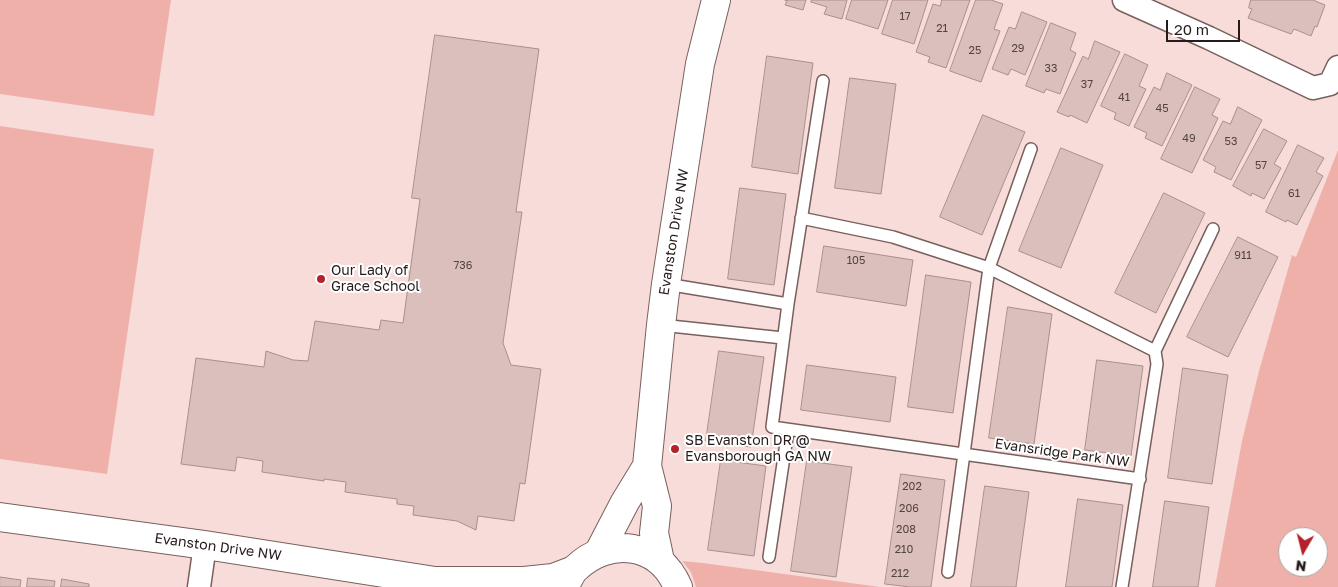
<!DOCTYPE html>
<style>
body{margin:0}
#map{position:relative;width:1338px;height:587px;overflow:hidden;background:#f8dcd9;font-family:"Golos Text",sans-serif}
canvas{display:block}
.north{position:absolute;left:1278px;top:527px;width:50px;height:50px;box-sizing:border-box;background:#fff;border:1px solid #a8a4a3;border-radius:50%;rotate:188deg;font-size:14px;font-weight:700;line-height:20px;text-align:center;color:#251b1a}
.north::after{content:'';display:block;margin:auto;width:18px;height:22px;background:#b4232a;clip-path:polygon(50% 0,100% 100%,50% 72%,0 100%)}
.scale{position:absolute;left:1166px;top:20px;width:74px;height:22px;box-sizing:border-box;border:2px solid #251b1a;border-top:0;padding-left:6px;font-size:15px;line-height:18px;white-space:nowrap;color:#251b1a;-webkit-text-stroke:4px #fff;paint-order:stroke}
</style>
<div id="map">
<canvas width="1338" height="587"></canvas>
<div class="north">N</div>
<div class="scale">20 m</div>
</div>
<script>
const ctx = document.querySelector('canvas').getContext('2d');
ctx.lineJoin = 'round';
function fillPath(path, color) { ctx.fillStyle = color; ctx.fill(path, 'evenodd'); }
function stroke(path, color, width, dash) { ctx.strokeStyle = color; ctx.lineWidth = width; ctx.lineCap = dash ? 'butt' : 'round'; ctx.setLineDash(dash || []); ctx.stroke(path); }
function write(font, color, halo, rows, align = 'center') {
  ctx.font = font + ' "Golos Text",sans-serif'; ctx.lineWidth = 4; ctx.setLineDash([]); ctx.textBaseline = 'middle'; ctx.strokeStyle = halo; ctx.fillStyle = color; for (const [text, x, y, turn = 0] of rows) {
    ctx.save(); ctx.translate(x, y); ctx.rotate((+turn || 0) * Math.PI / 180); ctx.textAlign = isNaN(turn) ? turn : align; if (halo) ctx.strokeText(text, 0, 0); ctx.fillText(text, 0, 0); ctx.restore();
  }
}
fillPath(new Path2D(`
 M0 0H171L154 116 0 94Z
 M0 126 154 149 107 474 0 459Z
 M1338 150V587H1215L1242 441 1259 371 1292 255 1296 257ZM1288 537H1318V567H1288Z
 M682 561 703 563 880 587H696L691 572Z`), '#efb0aa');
const building = new Path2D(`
 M785 0H806L803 10 785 5 787 1Z
 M812 0H847L842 19 824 14 827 7 811 2Z
 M852 0H888L878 29 846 19Z
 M893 0H928L914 44 882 34Z
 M942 0H970L946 68 928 62 930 57 916 52 933 4 940 6Z
 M976 0H991L1003 4 994 29 1000 31 981 82 950 71Z
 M1251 0H1313L1325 5 1317 27 1315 26 1311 36 1294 29 1291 34 1248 18 1252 9 1249 8Z
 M1022 12 1047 22 1025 75 1011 69 1008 75 992 69 1009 27 1015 29Z
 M1051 23 1076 33 1070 50 1076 53 1060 94 1046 89 1044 93 1026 86Z
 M435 35 539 49 516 212H522L503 343 511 365 541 369 525 484 520 483 514 521 478 516 476 530 457 521 413 515 414 506 397 504V499L345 492 346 482 324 479V481L262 472 263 461 237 457 235 471 181 464 196 358 264 367 266 351 293 360 308 361 315 321 379 330 381 320 403 323 420 199 412 198Z
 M1095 41 1120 52 1087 123 1070 115 1069 117 1057 112 1083 56 1088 59Z
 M1125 54 1148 65 1139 86 1146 89 1129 126 1114 119 1116 113 1101 106Z
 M767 56 813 63 798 174 752 167Z
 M1167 73 1192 85 1162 146 1145 138 1147 133 1134 127 1154 87 1160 90Z
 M850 78 896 84 881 194 835 188Z
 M1195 87 1220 99 1212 115 1218 118 1192 173 1161 159Z
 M1238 107 1262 120 1231 180 1214 172 1216 167 1203 160 1223 121 1230 124Z
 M983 115 1025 132 982 235 940 217Z
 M1264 129 1287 141 1274 164 1281 168 1264 199 1252 193 1251 196 1233 186Z
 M1298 145 1324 158 1316 172 1323 176 1297 225 1287 220 1286 222 1266 212Z
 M1061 148 1103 165 1061 268 1019 251Z
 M740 188 786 194 774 285 728 279Z
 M1164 193 1205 213 1156 313 1115 293Z
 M1238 237 1278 257 1228 357 1187 337Z
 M824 246 913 260 906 306 817 292Z
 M926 275 971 282 953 413 908 407Z
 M1008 307 1052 314 1034 444 989 438Z
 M719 351 764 357 751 447 706 441Z
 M1097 360 1143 366 1131 456 1085 450Z
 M807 365 896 377 890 422 801 410Z
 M1183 368 1228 375 1212 484 1168 478Z
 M721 460 766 466 754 556 708 550Z
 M807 461 852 467 836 577 791 571Z
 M901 474 945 480 931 587H910L885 584Z
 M985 486 1029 492 1016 587H971Z
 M1078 499 1123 505 1112 587H1066Z
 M1165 501 1209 507 1198 587H1153Z
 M0 577 21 580 20 587H0Z
 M28 578 55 581 54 587H27Z
 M62 579 89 584V587H61Z`);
fillPath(building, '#dabfbd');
stroke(building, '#a98f8c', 1);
const lane = new Path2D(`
 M823 81 788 304 772 427 1140 479
 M801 218 893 237 989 268 1155 351 1157 364 1122 587
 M666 284 788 304
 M661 325 783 338
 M1155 351 1213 229
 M769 557 788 430
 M948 572 989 268 1031 149`);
const street = new Path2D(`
 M1124 0 1209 38 1313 88 1330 84 1338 67
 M199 587 205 545`);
const secondary = new Path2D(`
 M0 517 205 545 435 581H524L553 578 574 570
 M599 552 625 502 647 466
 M660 561 654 533 657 506 647 466 661 325 666 284 700 64 716 0
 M565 586C568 580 571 573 575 569 609 536 659 542 678 587`);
stroke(lane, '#78605e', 14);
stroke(street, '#78605e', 25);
stroke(secondary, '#78605e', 30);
stroke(lane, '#fff', 11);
stroke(street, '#fff', 22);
stroke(secondary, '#fff', 28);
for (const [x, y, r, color] of [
 [321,279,5,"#b4232a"],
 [675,449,5,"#b4232a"]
]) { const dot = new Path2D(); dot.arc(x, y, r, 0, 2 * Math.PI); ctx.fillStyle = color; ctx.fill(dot); stroke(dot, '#fff', 2); }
write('11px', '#524443', null, [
 ["17",905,17],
 ["21",942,29],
 ["29",1018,49],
 ["25",975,51],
 ["33",1051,69],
 ["37",1087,85],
 ["41",1124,98],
 ["45",1162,109],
 ["49",1189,139],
 ["53",1231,142],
 ["57",1261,166],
 ["61",1294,194],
 ["911",1243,256],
 ["105",856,261],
 ["736",463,266],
 ["202",912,487],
 ["206",909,509],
 ["208",906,530],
 ["210",904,550],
 ["212",900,574]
]);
write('14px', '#251b1a', '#fff', [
 ["Evanston Drive NW",674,232,-81],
 ["Evansridge Park NW",1062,453,8],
 ["Evanston Drive NW",218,547,8]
]);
write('14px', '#251b1a', '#fff', [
 ["Our Lady of",331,271],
 ["Grace School",331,287],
 ["SB Evanston DR @",685,441],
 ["Evansborough GA NW",685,457]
], 'left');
</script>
